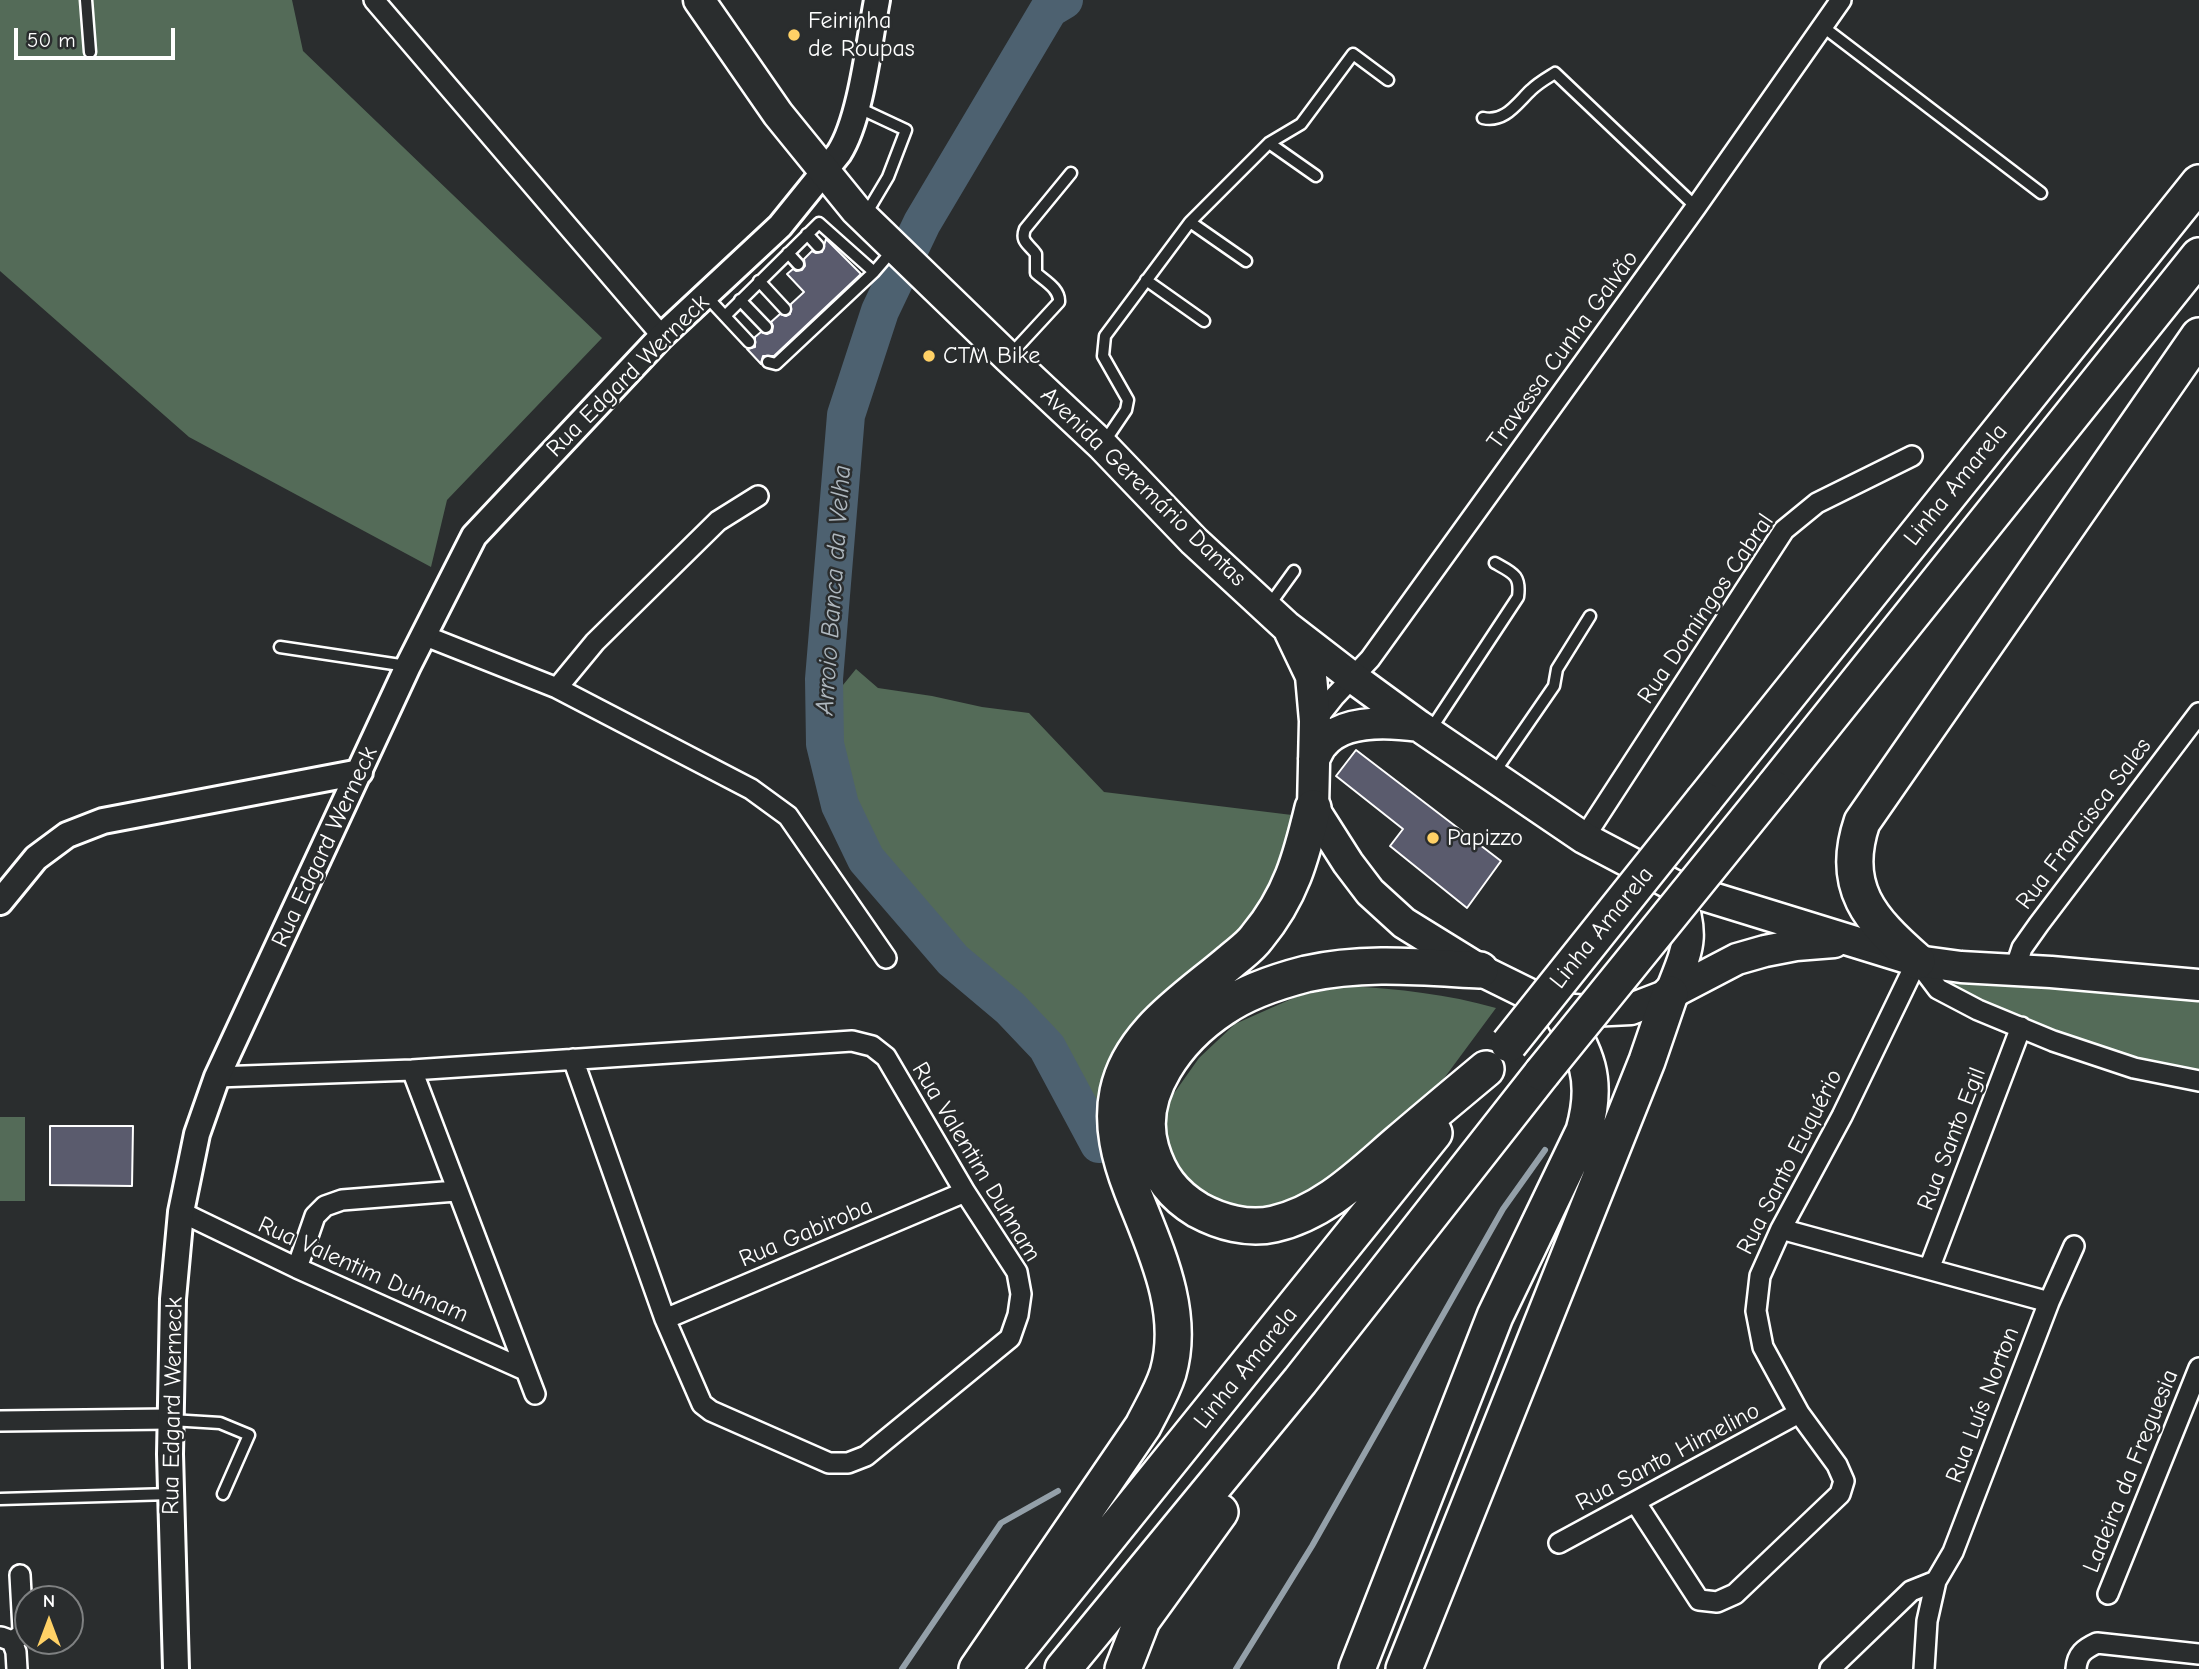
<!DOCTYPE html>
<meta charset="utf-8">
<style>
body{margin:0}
#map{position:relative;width:2199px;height:1669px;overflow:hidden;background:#2a2d2e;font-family:"Comic Neue",sans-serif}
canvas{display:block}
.north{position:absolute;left:14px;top:1585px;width:70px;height:70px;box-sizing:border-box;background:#2a2d2e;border:2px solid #7f8182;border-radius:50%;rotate:0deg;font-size:19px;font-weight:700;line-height:28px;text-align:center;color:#fff}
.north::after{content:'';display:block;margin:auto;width:24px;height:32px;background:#ffd166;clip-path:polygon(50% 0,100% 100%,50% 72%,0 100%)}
.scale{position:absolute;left:14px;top:28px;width:161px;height:32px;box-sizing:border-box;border:4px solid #fff;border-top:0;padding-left:9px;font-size:21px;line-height:24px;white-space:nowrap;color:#fff;-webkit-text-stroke:5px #2a2d2e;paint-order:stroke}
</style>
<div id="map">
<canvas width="2199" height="1669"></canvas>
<div class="north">N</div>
<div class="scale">50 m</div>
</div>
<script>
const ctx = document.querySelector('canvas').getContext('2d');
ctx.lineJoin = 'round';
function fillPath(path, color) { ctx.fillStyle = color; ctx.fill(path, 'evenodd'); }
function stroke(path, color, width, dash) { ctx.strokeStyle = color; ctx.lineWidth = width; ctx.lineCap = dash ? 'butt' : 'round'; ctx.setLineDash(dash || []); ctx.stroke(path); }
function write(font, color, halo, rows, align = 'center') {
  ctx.font = font + ' "Comic Neue",sans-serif'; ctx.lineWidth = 5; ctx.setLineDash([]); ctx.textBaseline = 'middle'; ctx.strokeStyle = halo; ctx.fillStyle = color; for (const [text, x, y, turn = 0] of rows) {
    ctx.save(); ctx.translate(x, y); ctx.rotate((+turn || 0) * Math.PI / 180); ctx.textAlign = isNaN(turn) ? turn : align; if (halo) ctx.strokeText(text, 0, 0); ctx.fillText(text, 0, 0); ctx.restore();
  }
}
fillPath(new Path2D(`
 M0 0H292L303 51 602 338 447 500 431 567 189 437 0 271Z
 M856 669 878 688 932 696 982 707 1029 713 1104 792 1292 815 1274 887 1230 946 1161 996 1127 1032 1104 1079 1097 1119 856 842 821 712Z
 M1934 969 2199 993V1076L2135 1060 1976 1001 1952 988Z
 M1348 986C1399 989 1447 994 1496 1008L1445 1077 1416 1111 1331 1185 1292 1205 1257 1213 1217 1205 1196 1188 1176 1162 1164 1132 1170 1099 1199 1058 1235 1024 1298 996Z
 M0 1117H25V1201H0Z`), '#546b58');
stroke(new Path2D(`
 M902 1669 1001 1523 1058 1491
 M1236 1669 1312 1546 1503 1209 1545 1150`), '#94a0a9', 6);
stroke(new Path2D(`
 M1064 0 1049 9 922 223 880 311 846 415 824 679 825 744 840 805 866 859 953 960 1010 1008 1047 1047 1099 1144`), '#4d6170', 38);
const building = new Path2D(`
 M826 239 861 274 774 356H763L761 364 747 349 755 347V337L761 332 767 334 772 332 773 326 771 322 780 314 786 316 790 314 791 304 804 292 787 274 793 269 796 271 802 270 805 266 804 259 812 251 816 253 822 252Z
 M1356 750 1501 861 1467 908 1390 846 1403 829 1336 776Z
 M50 1126H133L132 1186 50 1185Z`);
fillPath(building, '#5a5b6d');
stroke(building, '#fff', 2);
const service = new Path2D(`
 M86 0 90 52
 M1822 26 2041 193
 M859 108 906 130 888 177 866 214
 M1483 118C1505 123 1517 103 1531 90 1538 83 1547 78 1555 73L1696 207
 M1269 143 1316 176
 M1190 222 1246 261
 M807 234 818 246
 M788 253 798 264
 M1146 280 1204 321
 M759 281 785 309
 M707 297 749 342
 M740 300 766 327
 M725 316 819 223 874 272
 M1011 354 1059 302C1060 289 1045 281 1036 273V254C1029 244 1020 242 1025 229L1071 173
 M768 362 776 364 874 272 892 251
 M1105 441 1126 410 1128 400 1103 356 1105 336 1190 222 1269 143 1301 124 1353 54 1388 80
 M1268 607 1294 571
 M280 647 407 666
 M1431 729 1518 597C1521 575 1513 573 1495 563
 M1494 773 1554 686 1557 669 1590 616
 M171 1420 220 1423 249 1435 223 1494
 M0 1499 171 1494`);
const minor = new Path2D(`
 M374 0 662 336
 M423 635 557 688 751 789 788 816 886 958
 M557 688 595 642 718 521 758 496
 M1315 721 1334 697 1370 659 1696 207 1841 0
 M1584 838 1784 530 1817 503 1912 456
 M2015 969 2022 948 2039 924 2199 713
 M412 1070 535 1394
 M217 1077 412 1070 852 1041 872 1046 886 1057 965 1192 1017 1272 1021 1294 1018 1315 1010 1338 866 1456 848 1463H829L711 1411 702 1404 665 1319 573 1059
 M181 1212 297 1268 525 1370
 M1781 1229 2049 1302
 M297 1268 315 1216 325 1206 342 1200 456 1191
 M1929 1269 2021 1027
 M665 1319 965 1192
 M0 1421 170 1419
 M1636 1503 1699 1600 1717 1602 1735 1594 1840 1494 1844 1481 1837 1465 1799 1413 1763 1347 1756 1311 1760 1276 1781 1229 1842 1116 1917 961 1938 989 1978 1010 2053 1041 2134 1068 2199 1081
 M1559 1543 1799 1413
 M2108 1594 2199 1368
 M1 1637 12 1641 16 1652 17 1669
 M12 1641 22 1635 23 1630 20 1575
 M1830 1669 1911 1591 1936 1581
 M1924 1669 1927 1621 1936 1581 1953 1552 2049 1302 2074 1246
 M2076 1669C2077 1654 2084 1649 2097 1643L2199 1654`);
const tertiary = new Path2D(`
 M0 902 36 858 67 835 103 821 360 772
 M176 1669 170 1454 173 1299 181 1212 197 1134 217 1077 408 666 474 536 662 336 780 226 839 153C861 119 869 42 877 0`);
const primary = new Path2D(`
 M699 0 778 114 856 210 1008 357 1102 445 1194 541 1286 626 1352 677 1419 726 1584 838 1677 887 1917 961 1961 967 2051 972 2199 985
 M1290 632 1311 676 1315 721 1313 808 1348 863 1370 892 1404 923 1480 970 1559 1009 1590 1011 1631 1009 1670 994 1737 959 1765 951 1796 945 1834 942
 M1314 759C1317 754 1319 748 1323 744 1343 719 1390 722 1419 726
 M1670 994C1689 945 1695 939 1677 887`);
const motorway = new Path2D(`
 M1773 788 2199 256
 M1704 800 2199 183
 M1917 961C1870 920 1840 887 1862 822L2199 336
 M1480 970C1422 967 1364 961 1306 974 1279 981 1246 992 1223 1008 1179 1037 1134 1093 1151 1149 1159 1176 1173 1195 1198 1210 1220 1222 1248 1230 1274 1224 1323 1213 1360 1176 1397 1144 1426 1119 1456 1094 1486 1069
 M977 1669 1143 1426C1152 1408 1162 1392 1168 1373 1186 1310 1154 1247 1132 1190 1120 1159 1111 1125 1118 1092 1130 1033 1188 998 1230 962 1239 954 1250 947 1257 937 1291 896 1301 858 1313 808
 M1002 1669 1434 1133
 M1063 1669 1300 1381 1542 1073
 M1123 1669 1142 1620 1220 1512
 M1357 1669 1495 1316 1584 1131C1599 1078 1586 1054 1559 1009
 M1404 1669 1647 1061 1670 994`);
stroke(service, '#fff', 15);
stroke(minor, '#fff', 24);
stroke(tertiary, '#fff', 30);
stroke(primary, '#fff', 35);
stroke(motorway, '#fff', 40);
stroke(service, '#2a2d2e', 10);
stroke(minor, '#2a2d2e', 19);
stroke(tertiary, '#2a2d2e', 24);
stroke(primary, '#2a2d2e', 30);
stroke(motorway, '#2a2d2e', 35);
const motorwayBridge = new Path2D(`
 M1509 1044 1704 800
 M1542 1073 1773 788`);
stroke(motorwayBridge, '#fff', 40, []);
stroke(motorwayBridge, '#2a2d2e', 35);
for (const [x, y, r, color] of [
 [794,35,7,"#ffd166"],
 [929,356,7,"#ffd166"],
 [1433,838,7,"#ffd166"]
]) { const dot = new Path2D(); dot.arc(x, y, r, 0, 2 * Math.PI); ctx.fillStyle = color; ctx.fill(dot); stroke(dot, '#2a2d2e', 2.5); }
write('24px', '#fff', '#2a2d2e', [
 ["Feirinha",808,21],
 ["de Roupas",808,49],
 ["CTM Bike",943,356],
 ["Papizzo",1447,838]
], 'left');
write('24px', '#fff', '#2a2d2e', [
 ["Travessa Cunha Galvão",1563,350,-54],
 ["Rua Edgard Werneck",628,376,-45],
 ["Linha Amarela",1956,485,-51],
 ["Avenida Geremário Dantas",1143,487,44],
 ["Rua Domingos Cabral",1706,609,-56],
 ["Rua Francisca Sales",2084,824,-53],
 ["Rua Edgard Werneck",325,847,-65],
 ["Linha Amarela",1602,928,-51],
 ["Rua Santo Egil",1952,1139,-69],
 ["Rua Valentim Duhnam",976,1162,59],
 ["Rua Santo Euquério",1790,1162,-63],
 ["Rua Gabiroba",806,1233,-23],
 ["Rua Valentim Duhnam",363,1270,24],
 ["Linha Amarela",1246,1368,-51],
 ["Rua Luís Norton",1983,1405,-69],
 ["Rua Edgard Werneck",173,1406,-89],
 ["Rua Santo Himelino",1668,1457,-28],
 ["Ladeira da Freguesia",2131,1471,-68]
]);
write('italic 26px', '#afb8bf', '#2a2d2e', [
 ["Arroio Banca da Velha",834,590,-86]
]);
</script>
